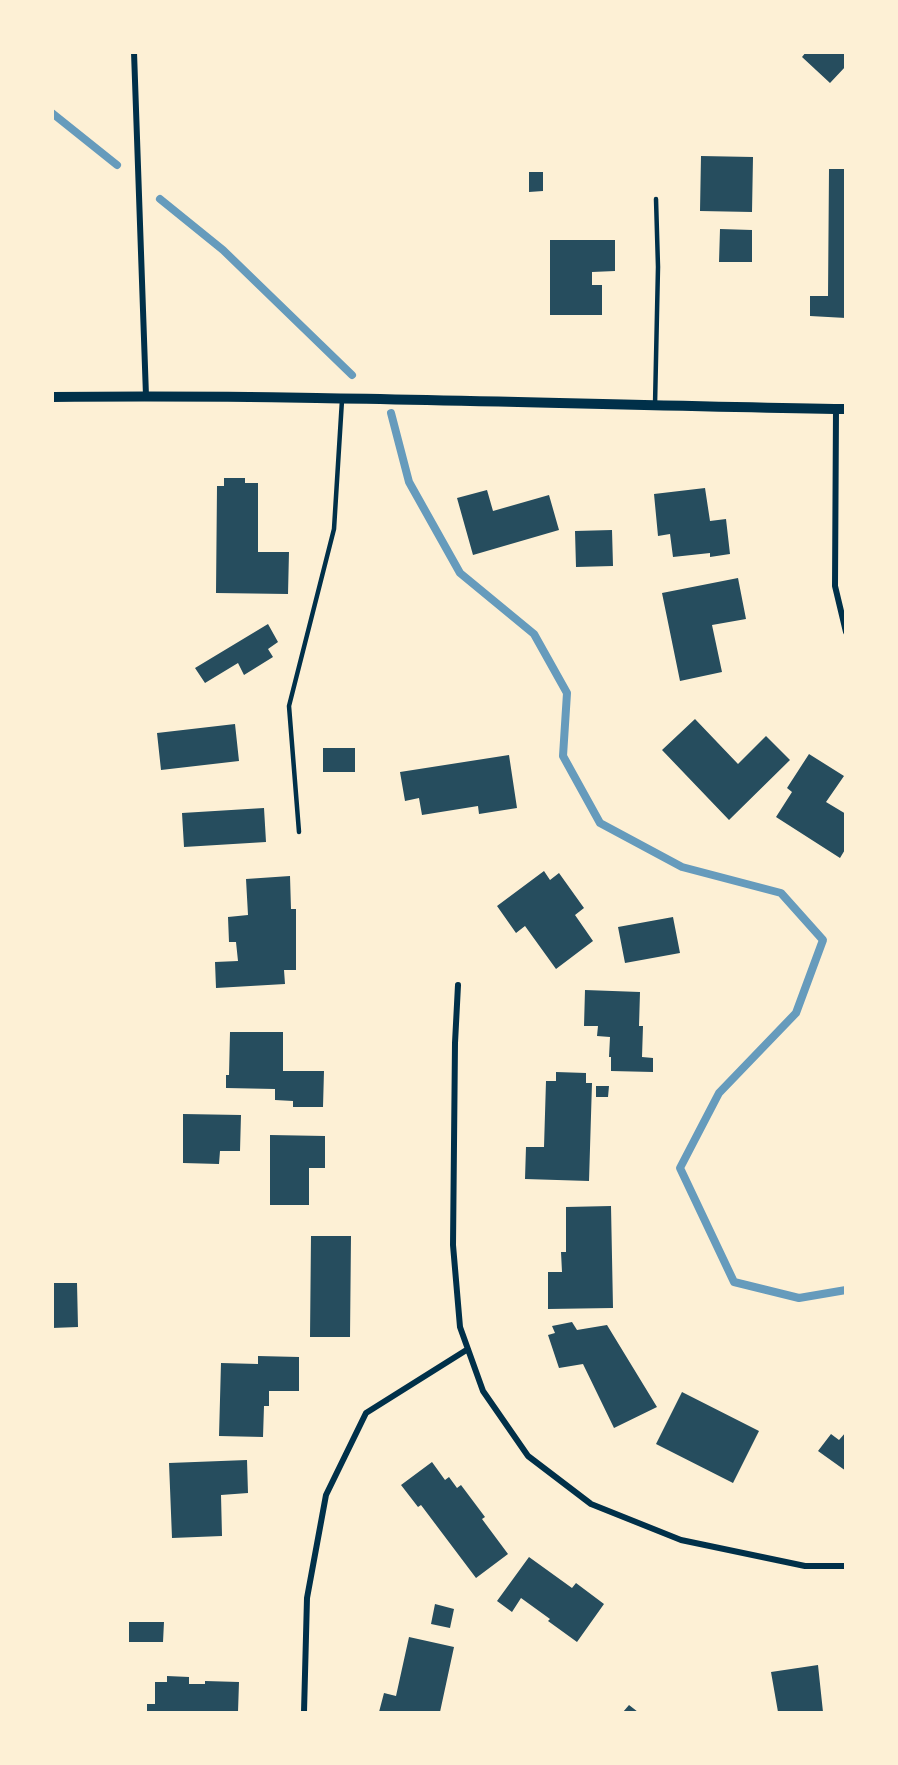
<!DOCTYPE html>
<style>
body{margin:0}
#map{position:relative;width:898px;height:1765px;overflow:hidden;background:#fdf0d5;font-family:"Exo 2",sans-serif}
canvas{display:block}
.frame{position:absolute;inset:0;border:54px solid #fdf0d5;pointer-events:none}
</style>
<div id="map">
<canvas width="898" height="1765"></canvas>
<div class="frame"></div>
</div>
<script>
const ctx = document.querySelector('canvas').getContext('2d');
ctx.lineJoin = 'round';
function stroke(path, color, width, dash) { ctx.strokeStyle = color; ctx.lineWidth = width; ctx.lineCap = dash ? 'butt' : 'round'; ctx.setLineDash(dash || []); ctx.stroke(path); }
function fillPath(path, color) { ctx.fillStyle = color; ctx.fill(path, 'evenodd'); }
stroke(new Path2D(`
 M52 113 117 165
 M160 199 223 250 352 375
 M391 413 409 482 460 573 534 634 567 693 563 756 600 823 682 867 781 893 823 940 796 1013 719 1093 680 1168 734 1282 799 1298 846 1290`), '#669bbc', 8);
fillPath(new Path2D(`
 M806 52H846V66L830 83 802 57Z
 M701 156 753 157 752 212 700 211Z
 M829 169H846V318L810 316V296H828Z
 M529 172H543V191L529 192Z
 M720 229 752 230V262H719Z
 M550 240H615V271L592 272V285H602V315H550Z
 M224 478H245V483H258V552H289L288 594 216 593 217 486H224Z
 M705 488 710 521 726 519 730 554 710 557V553L673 557 670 534 658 536 654 494Z
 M487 490 493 511 549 495 559 530 473 555 457 498Z
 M612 530 613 566 576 567 575 531Z
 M738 578 746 619 712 625 722 672 680 681 662 593Z
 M268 624 278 642 268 649 273 657 244 675 238 663 205 683 195 668Z
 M695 719 738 764 766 736 790 760 729 820 662 750Z
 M235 724 239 761 161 770 157 733Z
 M323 748H355V772H323Z
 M809 754 844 776 826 802 846 814V848L840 858 776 817 792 792 787 788Z
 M509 755 517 808 479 814 478 806 422 815 419 798 405 801 400 772Z
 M264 808 266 842 184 847 182 813Z
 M544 871 550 880 559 873 584 908 575 915 593 941 556 969 525 926 516 933 497 906Z
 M290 876 291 909H296V970H284L285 984 216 988 215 962 238 961 236 942H229L228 917 248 915 246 879Z
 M673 917 680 953 625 963 618 927Z
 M585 990 640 992 639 1026H643L642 1057 653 1058V1072L611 1071V1057H609L610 1037 597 1036 598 1026H584Z
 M230 1032H283V1071H324L323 1107H293V1101L275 1100V1089L226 1088V1075H229Z
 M556 1072 586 1073V1083H592L589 1181 525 1179 526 1147H544L546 1081H556Z
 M596 1086H609L608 1097H596Z
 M183 1114 241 1115 240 1151H220L219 1164 183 1163Z
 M270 1135 325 1136V1168H309V1205H270Z
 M611 1206 613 1308 548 1309V1272H562L561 1252H566V1207Z
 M311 1236H351L350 1337H310Z
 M52 1283H77L78 1327 52 1328Z
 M572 1322 577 1330 607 1325 657 1407 614 1428 583 1364 559 1368 548 1335 555 1333 552 1326Z
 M258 1356 299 1357V1391H269V1406H264L263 1437 219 1436 221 1363 258 1364Z
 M682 1392 759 1431 733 1483 656 1444Z
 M846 1432V1471L818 1451 831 1434 839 1440Z
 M247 1460 248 1493 221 1495 222 1536 172 1538 169 1463Z
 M432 1462 445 1480 449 1477 457 1488 461 1485 485 1517 482 1519 508 1554 476 1578 421 1505 418 1507 401 1485Z
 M529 1557 572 1588 576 1583 604 1604 577 1642 548 1621 550 1619 521 1598 512 1612 497 1601Z
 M435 1604 454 1609 450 1628 431 1624Z
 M129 1622H164L163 1642H129Z
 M409 1637 454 1647 440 1712H379L384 1693 396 1696Z
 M818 1665 823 1712H778L771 1672Z
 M167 1676 189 1677V1684H205V1681L239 1682 238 1712H147V1704H155V1682H167Z
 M629 1705 638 1712H623Z`), '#264d5e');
stroke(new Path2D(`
 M655 405 658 267 656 199
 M299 832 289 706 334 529 342 400`), '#003049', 4.5);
stroke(new Path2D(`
 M134 52 146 396
 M836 409 835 586 846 632
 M458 985 455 1043 453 1245 460 1327 483 1391 528 1456 591 1504 681 1540 805 1566H846
 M304 1712 307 1598 326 1495 366 1413 468 1349`), '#003049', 6);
stroke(new Path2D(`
 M52 397C317 394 581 405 846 409`), '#003049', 10);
</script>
